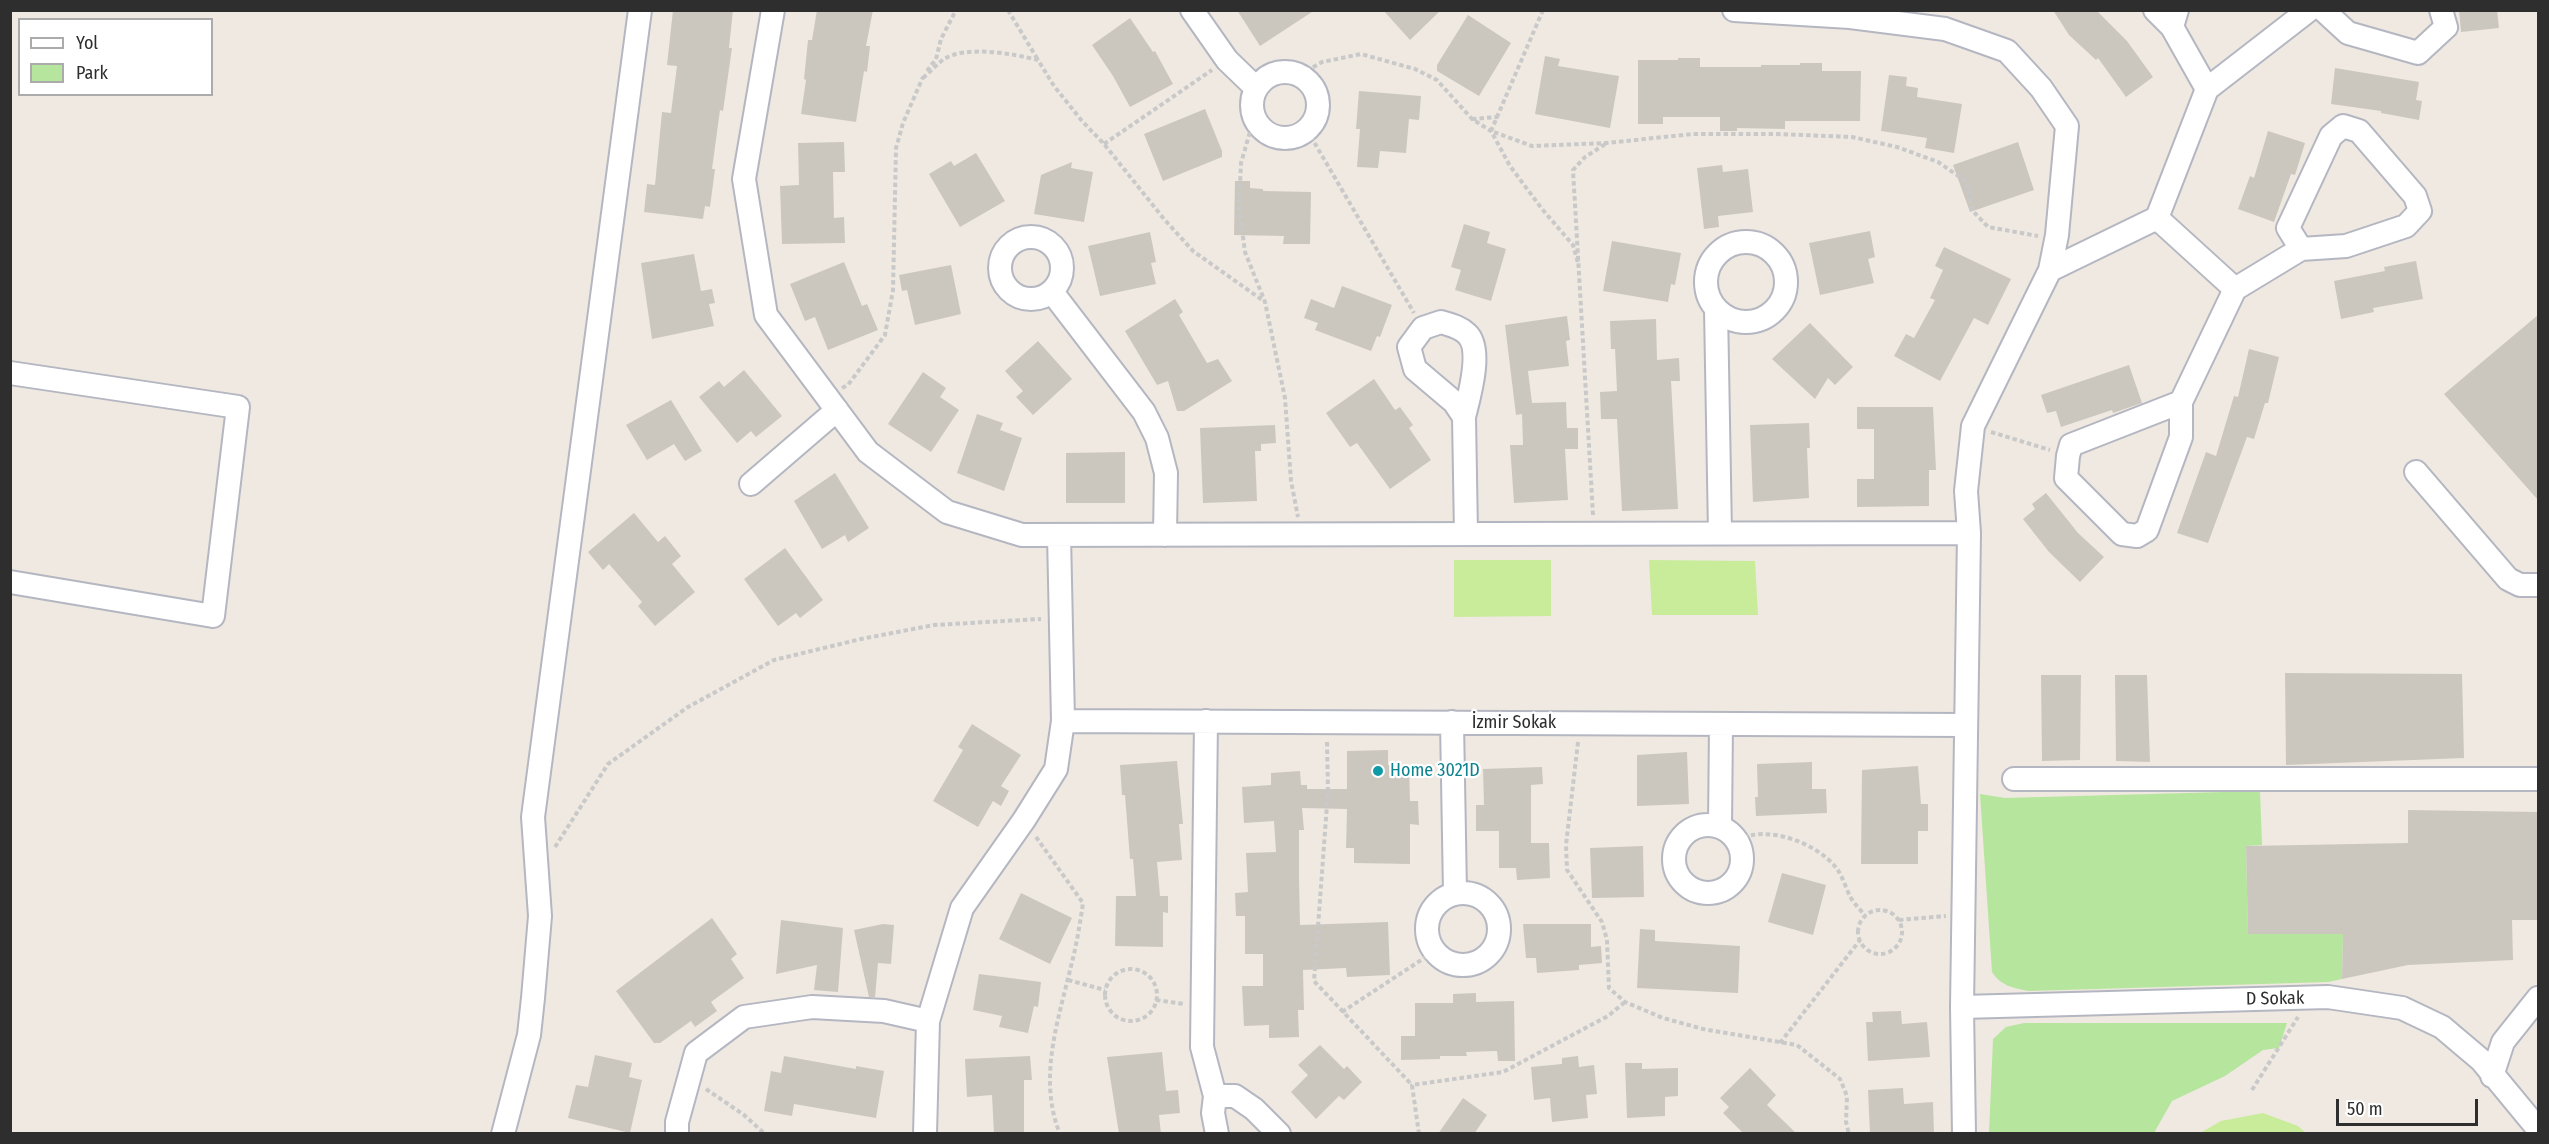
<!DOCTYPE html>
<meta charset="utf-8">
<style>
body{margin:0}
#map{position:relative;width:2549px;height:1144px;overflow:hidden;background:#efe9e1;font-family:"Fira Sans Condensed",sans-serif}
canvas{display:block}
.frame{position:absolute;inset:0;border:12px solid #2e2e2e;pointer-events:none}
.legend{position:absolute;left:18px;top:18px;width:195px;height:78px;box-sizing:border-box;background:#fff;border:2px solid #ababab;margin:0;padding:8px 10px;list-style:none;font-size:18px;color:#2e2e2e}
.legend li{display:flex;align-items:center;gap:12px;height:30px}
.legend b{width:30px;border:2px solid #ababab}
.scale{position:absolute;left:2336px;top:1099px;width:142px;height:27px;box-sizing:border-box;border:3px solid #2e2e2e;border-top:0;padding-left:8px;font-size:18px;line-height:21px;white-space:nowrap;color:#2e2e2e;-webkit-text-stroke:4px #fff;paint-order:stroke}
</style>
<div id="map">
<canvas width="2549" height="1144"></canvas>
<div class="frame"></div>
<ul class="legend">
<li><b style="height:8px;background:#fff"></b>Yol</li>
<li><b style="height:16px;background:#b6e59e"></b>Park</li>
</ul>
<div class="scale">50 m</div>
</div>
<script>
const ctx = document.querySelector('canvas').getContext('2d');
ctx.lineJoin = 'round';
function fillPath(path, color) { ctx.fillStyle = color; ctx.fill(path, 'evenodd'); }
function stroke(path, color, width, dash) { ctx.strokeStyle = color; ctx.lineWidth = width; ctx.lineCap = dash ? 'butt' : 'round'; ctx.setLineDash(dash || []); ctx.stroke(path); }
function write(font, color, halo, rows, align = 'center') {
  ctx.font = font + ' "Fira Sans Condensed",sans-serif'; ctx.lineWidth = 4.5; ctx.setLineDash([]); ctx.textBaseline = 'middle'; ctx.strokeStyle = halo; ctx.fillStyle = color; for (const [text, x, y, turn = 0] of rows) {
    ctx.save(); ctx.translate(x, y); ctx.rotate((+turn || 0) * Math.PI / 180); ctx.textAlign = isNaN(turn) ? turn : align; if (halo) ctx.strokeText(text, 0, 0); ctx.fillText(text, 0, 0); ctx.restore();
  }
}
fillPath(new Path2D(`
 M2260 791 2262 845 2246 846 2248 934H2343L2342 979 2328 982 2029 991C2013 988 2001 986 1992 972L1980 794 2005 798Z
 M2024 1023H2287L2279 1048 2263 1050 2225 1076 2172 1101 2154 1133H1989L1993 1039 2006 1027Z`), '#b6e59e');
fillPath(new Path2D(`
 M1454 560H1551V616L1454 617Z
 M1649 560 1755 561 1758 615H1652Z
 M2263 1113 2298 1126 2306 1133H2200L2221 1121Z`), '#c9ec9a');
fillPath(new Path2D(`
 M673 10H733L729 48H732L723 111 720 110 712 169H715L710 207 705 206 703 219 644 212 647 184 655 185 662 112 671 113 677 66 667 65Z
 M817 10H873L866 46H870L867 72 864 71 856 122 801 114 806 80 804 79 808 40H812Z
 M1237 10H1315L1260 46Z
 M1383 10H1441L1410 40Z
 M2053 10H2096L2127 41 2153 77 2126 97 2098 58 2096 60 2069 35Z
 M2459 10H2497L2499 28 2461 32Z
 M1468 15 1511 43 1479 96 1437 71V65Z
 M1130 18 1153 52 1155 51 1173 84 1130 107 1113 76 1092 45Z
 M1545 56 1560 59 1558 66 1619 76 1610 128 1535 114Z
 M1678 58H1700V67H1761V65H1800V63H1822V71H1861L1860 121H1785V129L1737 128V131H1720V117H1663V124H1638V60H1678Z
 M2335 68 2419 82 2416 100 2422 101 2419 120 2381 113V111L2331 104Z
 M1889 75 1907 77 1906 86 1918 88 1917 97 1962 104 1954 153 1925 148 1927 138 1881 131Z
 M1359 91 1421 96 1419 120 1409 119 1406 153 1380 151 1378 168 1357 167 1360 129H1356Z
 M1205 109 1222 151V157L1163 181 1144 134Z
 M2268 131 2305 143 2295 175 2291 174 2274 222 2238 209 2250 176 2254 178Z
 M844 142 845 172H833L834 218 844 217 845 243 782 244 780 186 799 185 798 143Z
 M2018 142 2034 190 1970 212 1953 165Z
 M976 153 1005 201 960 227 929 174 951 161 954 166Z
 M1072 162 1071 168 1093 172 1084 222 1034 214 1041 175Z
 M1722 165 1723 172 1748 169 1753 212 1718 216 1719 227 1704 229 1697 168Z
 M1235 181H1250V188L1263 189V191L1311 192 1310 244H1283L1284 236 1234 235Z
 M1464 224 1490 232 1487 243 1506 249 1491 301 1455 290 1461 270 1451 267Z
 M1870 231 1875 257 1868 259 1874 283 1820 295 1809 243Z
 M1150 232 1156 262 1151 263 1156 284 1100 296 1088 246Z
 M1612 241 1681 253 1675 285 1671 284 1668 302 1603 291Z
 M1944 247 2011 279 1988 325 1974 318 1940 381 1894 356 1906 334 1914 338 1935 300 1930 298 1943 270 1935 266Z
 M694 254 701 291 712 289 715 303 709 304 714 326 652 339 641 263Z
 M2416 261 2423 299 2373 308 2374 312 2341 319 2334 281 2385 271 2384 267Z
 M844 262 862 306 867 304 878 330 828 350 815 317 805 321 790 284Z
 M951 265 961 314 915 325 907 290 902 291 899 275Z
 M1342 286 1392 305 1380 337 1377 336 1371 351 1315 330 1318 323 1304 318 1311 299 1334 308Z
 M1175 299 1183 312 1179 315 1207 363 1218 359 1232 381 1184 411H1177L1168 381 1157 385 1125 331Z
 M2538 315V500L2444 394Z
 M1567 316 1570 340 1566 341 1569 366 1528 371 1532 403 1566 402 1567 428H1578V449H1565L1568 500 1514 503 1510 445H1523L1522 414 1516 415 1505 325Z
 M1656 319 1657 360 1679 358 1680 381H1671L1678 509 1622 511 1617 419H1601L1600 392 1617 391 1615 349H1611L1610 321Z
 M1810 323 1853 367 1835 385 1828 378 1815 399 1772 359Z
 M1038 341 1072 379 1033 415 1016 397 1023 391 1005 371Z
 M2249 349 2279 357 2268 403H2265L2254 439 2247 437 2208 543 2177 533 2206 452 2216 456 2234 396 2238 397Z
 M2129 365 2142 403 2113 413 2112 410 2061 427 2056 411 2047 413 2041 395Z
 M744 370 782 416 756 437 751 431 737 443 699 397 719 381 724 387Z
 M923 372 946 388 940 397 959 410 931 452 888 424Z
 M1374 379 1395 410 1400 407 1413 425 1409 428 1431 460 1390 489 1357 443 1350 447 1326 413Z
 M671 400 702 451 685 461 674 444 647 460 626 425Z
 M1857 407H1933L1936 470H1929V506L1857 507V479H1874V429H1857Z
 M977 414 1003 423 1000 430 1022 438 1004 491 957 473Z
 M1809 423 1810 448H1807L1809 498 1753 502 1750 425Z
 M1275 425 1276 443 1261 444V451H1255L1257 501 1203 503 1200 428Z
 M1125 452V503H1066V453Z
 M835 473 869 528 848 542 845 535 822 549 794 501Z
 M2046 493 2078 533 2104 557 2080 582 2049 552 2023 519 2035 509 2032 504Z
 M634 513 658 542 665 536 681 556 672 564 695 592 655 626 638 606 642 602 609 564 603 570 588 552Z
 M785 548 823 600 800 618 796 613 778 626 744 579Z
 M2285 673 2462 674 2464 758 2286 765Z
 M2041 675H2081L2080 760 2042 761Z
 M2115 675H2147L2150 762 2116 761Z
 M972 724 1021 755 1001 786 1009 791 1001 806 993 801 978 827 933 801 963 750 958 747Z
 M1388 750V765H1409L1410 801H1418L1419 825 1410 824V864L1354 863V848H1346L1347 809 1302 808 1304 830H1299V878L1300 925 1388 922 1390 975 1347 977 1346 968 1303 970 1304 1010H1298L1299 1037 1269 1038V1025L1244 1026 1242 986H1263V954H1245V916H1236L1235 893 1248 892 1246 853 1276 852 1274 821 1244 823 1242 787 1271 785V773L1300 771 1301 785H1307V789H1347V751Z
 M1687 752 1689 804 1637 806V755Z
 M1177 761 1183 824H1179L1182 860 1157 862 1160 896H1168V913L1163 912V947L1115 946 1116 896H1136L1133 859H1130L1125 795H1122L1120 765Z
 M1812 762V789H1826L1827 813 1756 816 1755 797H1758L1757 764Z
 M1918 766 1921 804H1928V831H1918V864H1861L1862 770Z
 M1542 767 1543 784 1531 785V843H1549L1550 878 1517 880 1516 868H1499V831H1476V805H1484L1483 769Z
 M2408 810 2538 812V920H2512L2513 960 2408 965 2342 979 2343 934H2248L2246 846 2408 843Z
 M1643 846 1644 897 1592 898 1590 848Z
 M1782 873 1826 885 1813 935 1768 922Z
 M1021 893 1072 918 1050 964 999 939Z
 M712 918 737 954 731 959 744 978 711 1002 717 1011 695 1027 691 1021 660 1043H654L616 991Z
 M781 920 843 928 838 992 814 990 817 965 776 974Z
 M883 924 894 925 891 964 878 963 875 997H869L854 930Z
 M1523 924H1591V947L1601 946 1602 963 1579 965V970L1537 973 1536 958H1526Z
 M1640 929 1655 930V941L1740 946 1738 993 1637 988Z
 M979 974 1041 982 1038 1007 1034 1006 1028 1033 999 1027 1002 1016 973 1010Z
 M1476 993V1002L1514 1001 1515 1061H1498L1497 1051 1466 1052 1467 1056H1440V1059L1401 1060V1036H1415V1003H1453V994Z
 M1901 1011 1902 1024 1927 1022 1930 1057 1868 1061 1866 1022H1873L1872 1012Z
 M1320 1045 1344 1069 1347 1066 1362 1082 1344 1100 1339 1096 1316 1119 1291 1092 1308 1075 1298 1065Z
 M1162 1052 1166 1091 1178 1090 1180 1113 1159 1115 1161 1134H1119L1107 1057Z
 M595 1055 632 1063 629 1077 642 1080 630 1133 568 1118 576 1085 588 1087Z
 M784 1056 856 1069V1066L884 1071 876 1118 794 1104 792 1116 764 1111 771 1071 781 1073Z
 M1030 1056 1032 1080H1024V1134H994L992 1095 967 1097 965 1059Z
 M1578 1056 1579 1067 1594 1065 1597 1094 1586 1095 1588 1118 1552 1122 1550 1098 1534 1100 1531 1067 1562 1064V1058Z
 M1625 1063H1642V1069L1678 1068V1096L1665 1097V1116L1627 1118Z
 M1750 1068 1776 1095 1767 1105 1797 1134H1744L1723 1113 1729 1107 1720 1098Z
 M1903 1088 1904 1104 1933 1102 1934 1134H1870L1868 1090Z
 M1463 1098 1487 1115 1474 1134H1438Z`), '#cbc7bf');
const minor = new Path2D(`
 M773 10 744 179 766 315 868 452 947 512 1022 535 1969 533
 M1192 10 1227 60 1256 88
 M1734 10 1850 17 1945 29 2007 51 2041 88 2067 126 2057 235 2050 270 1973 426 1966 491 1969 533 1962 1007 1964 1134
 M2155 10 2172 27 2177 10
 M2323 10 2348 33 2418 53 2446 27 2441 10
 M2172 27 2207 89
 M1252 105a33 33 0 1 1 66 0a33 33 0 1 1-66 0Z
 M2343 126 2359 131 2415 196 2420 211 2406 226 2346 246 2301 249 2288 228 2331 136Z
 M2157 218 2235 289 2181 402
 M1000 268a31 31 0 1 1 62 0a31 31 0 1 1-62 0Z
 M1706 282a40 40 0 1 1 80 0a40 40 0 1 1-80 0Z
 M2050 270 2157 218 2207 89 2309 10
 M2235 289 2301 249
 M1052 292 1144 412 1157 438 1166 473 1165 535
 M1716 309 1720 533
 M1441 322C1451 325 1460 327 1467 334 1483 349 1469 397 1464 417L1454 402 1415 369 1409 347 1423 328Z
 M10 373 238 407 213 616 10 582
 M2181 402V437L2147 530 2137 536 2122 534 2066 478 2068 456 2071 445Z
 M1464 417 1466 534
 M2416 472 2508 579 2520 585H2538
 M751 484 837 410
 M1063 721 1965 725
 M1206 721 1202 1047 1215 1096
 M1452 722 1455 893
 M2014 779H2538
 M1674 859a34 34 0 1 1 68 0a34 34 0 1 1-68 0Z
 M1720 827 1721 724
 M1427 929a36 36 0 1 1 72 0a36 36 0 1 1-72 0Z
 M1962 1007 2328 997 2402 1008 2442 1027 2481 1060 2538 1129
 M2492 1076 2503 1042 2538 998
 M503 1134 529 1035 533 998 540 916 533 817 640 10
 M677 1134V1122L696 1053 744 1017 812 1007 884 1011 928 1021
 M925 1134 928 1021 962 908 1024 820 1056 769 1063 721 1059 535
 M1217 1134 1213 1113 1215 1096H1235L1254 1109 1279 1134`);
stroke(minor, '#b4b7c1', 26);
stroke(new Path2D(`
 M1008 10 1038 60
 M1543 10 1491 131 1532 146 1607 143 1692 134H1777L1852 137 1897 147 1938 162 1967 182 1972 210 1988 227 2038 236
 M927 71 936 59 941 39 956 10
 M1300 75 1322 62 1361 54 1415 69 1437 80 1472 119 1491 131 1510 166 1542 209 1573 245 1578 263
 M923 78C930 72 937 64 944 59 967 45 1014 54 1038 60L1054 86 1082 121 1104 144 1164 219 1193 251 1265 302
 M1254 118 1241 163 1239 207 1245 252 1265 302 1285 398 1291 481 1298 517
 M1472 119 1498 117
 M1307 130 1414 313
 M1104 144 1212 70
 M842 388 848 385 885 335 893 290 896 148 903 123 923 77
 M1991 432 2050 450
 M1593 515 1573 170 1585 157 1607 143
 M1327 742 1328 791 1314 981 1412 1085
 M1578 742 1566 845 1567 870 1602 922 1607 940 1609 988 1625 1002 1663 1018 1703 1029 1797 1045 1840 1079 1847 1096 1846 1122 1849 1134
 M1036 837 1083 903C1080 923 1077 943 1072 962 1059 1018 1037 1078 1060 1134
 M1737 841C1765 823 1818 843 1837 869 1843 877 1846 889 1851 898 1855 905 1861 910 1865 916
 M555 847 608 764 688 707 774 660 861 639 934 625 1041 619
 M1858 932a22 22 0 1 1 44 0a22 22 0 1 1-44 0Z
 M1899 920 1946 916
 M1105 995a26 26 0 1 1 52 0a26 26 0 1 1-52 0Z
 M1068 980 1105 990
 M1156 1000 1184 1004
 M1342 1012 1435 951
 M1780 1043 1860 940
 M706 1089 744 1115 765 1134
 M2252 1090 2298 1017
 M1419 1134 1412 1085 1503 1072 1608 1016 1625 1002`), '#c9c9c9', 4, [4.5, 3]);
stroke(minor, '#fff', 22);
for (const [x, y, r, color] of [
 [1378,771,6,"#0f9aa8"]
]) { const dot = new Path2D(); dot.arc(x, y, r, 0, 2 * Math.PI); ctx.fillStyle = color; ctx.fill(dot); stroke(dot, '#fff', 2); }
write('18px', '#2e2e2e', '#fff', [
 ["İzmir Sokak",1514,723],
 ["D Sokak",2275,999,-1]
]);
write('18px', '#0d838f', '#fff', [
 ["Home 3021D",1390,771]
], 'left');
</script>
